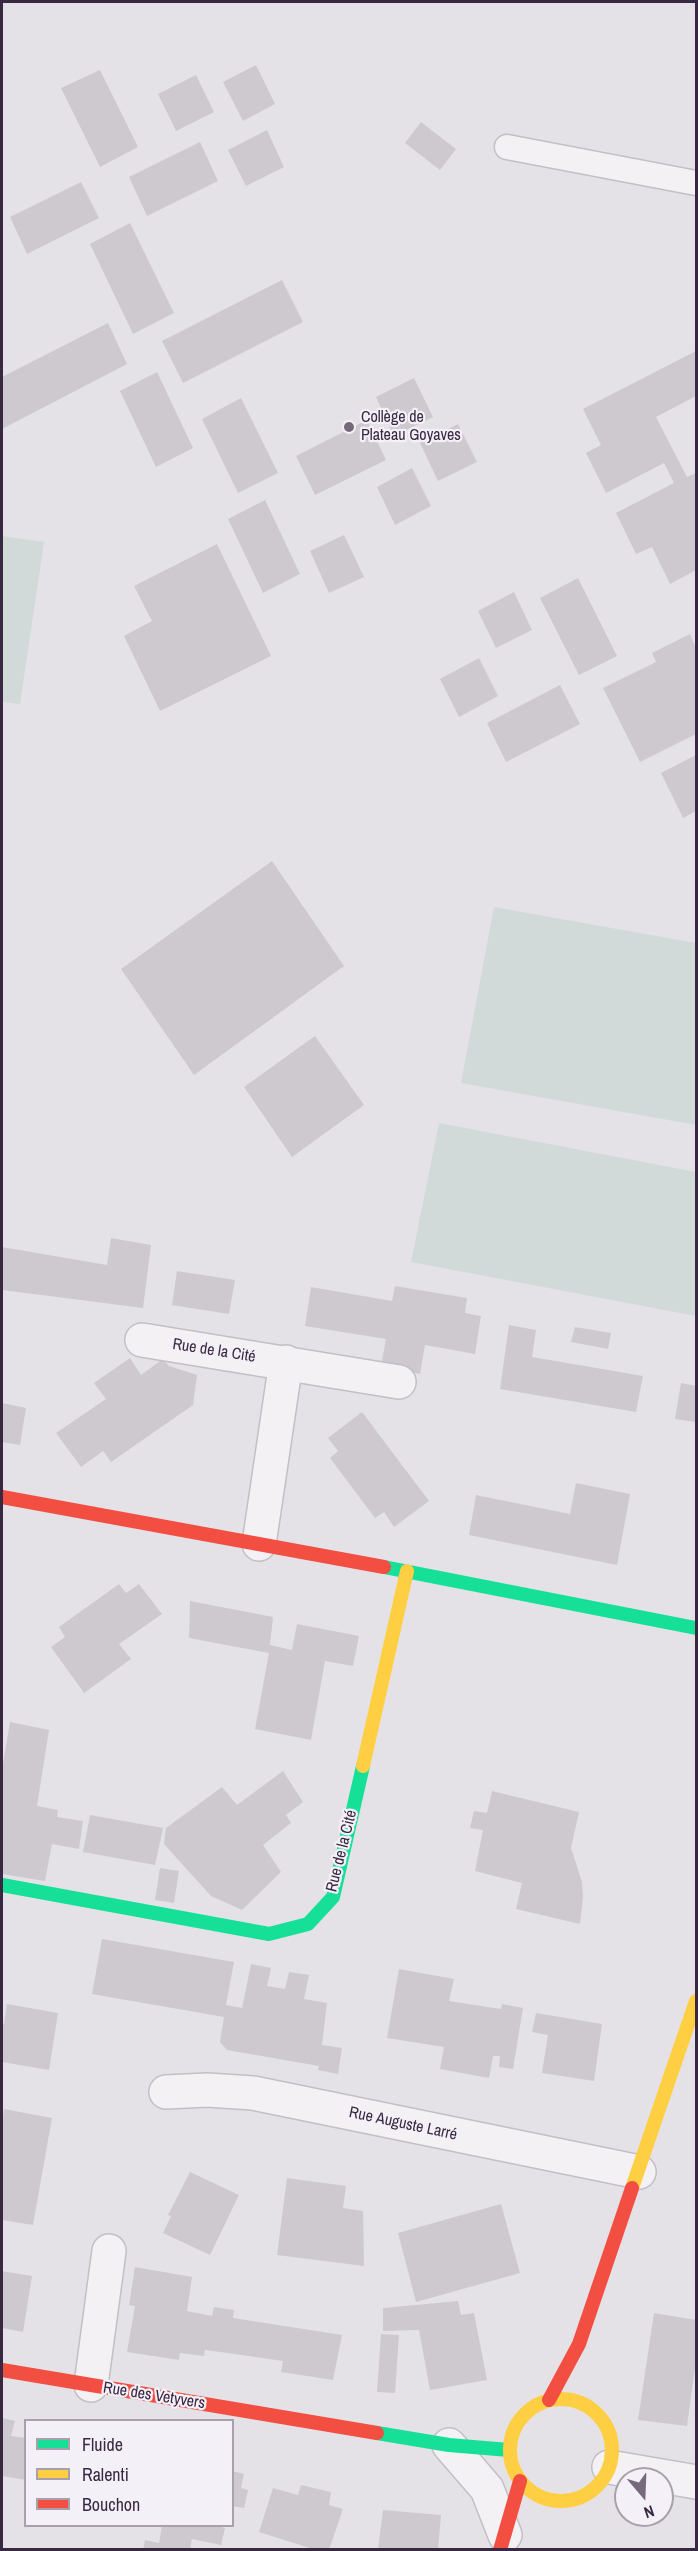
<!DOCTYPE html>
<meta charset="utf-8">
<style>
body{margin:0}
#map{position:relative;width:698px;height:2551px;overflow:hidden;background:#e5e2e7;font-family:"Archivo Narrow",sans-serif}
canvas{display:block}
.frame{position:absolute;inset:0;border:3px solid #382841;pointer-events:none}
.legend{position:absolute;left:24px;top:2419px;width:210px;height:108px;box-sizing:border-box;background:#f4f0f7;border:2px solid #a9a0ae;margin:0;padding:8px 10px;list-style:none;font-size:18px;color:#382841}
.legend li{display:flex;align-items:center;gap:12px;height:30px}
.legend b{width:30px;border:2px solid #a9a0ae}
.north{position:absolute;left:614px;top:2467px;width:60px;height:60px;box-sizing:border-box;background:#f4f0f7;border:2px solid #a9a0ae;border-radius:50%;rotate:161deg;font-size:16px;font-weight:700;line-height:24px;text-align:center;color:#382841}
.north::after{content:'';display:block;margin:auto;width:21px;height:27px;background:#75697b;clip-path:polygon(50% 0,100% 100%,50% 72%,0 100%)}
</style>
<div id="map">
<canvas width="698" height="2551"></canvas>
<div class="frame"></div>
<ul class="legend">
<li><b style="height:8px;background:#16e098"></b>Fluide</li>
<li><b style="height:8px;background:#ffcf43"></b>Ralenti</li>
<li><b style="height:8px;background:#f24e42"></b>Bouchon</li>
</ul>
<div class="north">N</div>
</div>
<script>
const ctx = document.querySelector('canvas').getContext('2d');
ctx.lineJoin = 'round';
function fillPath(path, color) { ctx.fillStyle = color; ctx.fill(path, 'evenodd'); }
function stroke(path, color, width, dash) { ctx.strokeStyle = color; ctx.lineWidth = width; ctx.lineCap = dash ? 'butt' : 'round'; ctx.setLineDash(dash || []); ctx.stroke(path); }
function write(font, color, halo, rows, align = 'center') {
  ctx.font = font + ' "Archivo Narrow",sans-serif'; ctx.lineWidth = 4.5; ctx.setLineDash([]); ctx.textBaseline = 'middle'; ctx.strokeStyle = halo; ctx.fillStyle = color; for (const [text, x, y, turn = 0] of rows) {
    ctx.save(); ctx.translate(x, y); ctx.rotate((+turn || 0) * Math.PI / 180); ctx.textAlign = isNaN(turn) ? turn : align; if (halo) ctx.strokeText(text, 0, 0); ctx.fillText(text, 0, 0); ctx.restore();
  }
}
fillPath(new Path2D(`
 M2 536 44 542 20 704 2 702Z
 M494 907 696 943V1125L461 1083Z
 M439 1123 696 1172V1316L411 1262Z`), '#d1dad9');
fillPath(new Path2D(`
 M256 65 275 104 243 121 223 82Z
 M100 70 138 147 100 167 61 88Z
 M196 75 214 112 176 131 158 94Z
 M421 122 456 149 440 170 405 143Z
 M267 130 284 167 246 186 228 150Z
 M200 142 218 181 147 216 129 177Z
 M81 182 99 218 27 254 10 217Z
 M130 223 174 313 133 334 90 244Z
 M282 280 303 322 183 383 162 341Z
 M108 323 127 364 2 429V377Z
 M696 351V396L656 417 687 477 696 473V570L670 584 652 547 636 554 616 513 674 483 664 463 606 493 586 453 601 445 583 409Z
 M157 372 193 448 156 467 120 391Z
 M414 378 433 417 394 436 376 397Z
 M241 398 278 473 238 493 202 419Z
 M367 420 386 460 315 495 296 456Z
 M458 424 477 462 438 481 420 443Z
 M412 468 431 506 395 525 377 487Z
 M265 500 300 574 263 593 228 519Z
 M344 535 364 577 329 593 310 551Z
 M217 544 271 656 160 711 124 636 152 621 134 586Z
 M578 578 617 656 579 675 540 598Z
 M514 592 532 630 496 648 478 611Z
 M690 634 696 648V734L640 762 603 688 656 662 652 653Z
 M479 658 498 696 459 717 440 679Z
 M560 685 580 724 506 762 487 723Z
 M696 755V811L683 818 661 773Z
 M272 861 344 966 194 1075 121 969Z
 M315 1036 364 1105 292 1157 244 1087Z
 M111 1238 151 1245 143 1308 2 1290V1247L107 1265Z
 M177 1271 235 1280 229 1314 172 1305Z
 M395 1286 467 1298 465 1313 481 1316 475 1354 425 1345 420 1374 381 1366 386 1339 305 1326 311 1287 392 1301Z
 M509 1325 536 1330 532 1357 643 1376 636 1412 500 1389Z
 M575 1327 611 1333 608 1349 571 1342Z
 M130 1358 141 1375 163 1359 169 1366 197 1375 193 1405 111 1462 103 1451 81 1467 56 1433 106 1399 94 1383Z
 M681 1383 696 1386V1422L675 1419Z
 M2 1403 26 1408 20 1445 2 1442Z
 M362 1412 429 1501 394 1527 384 1512 375 1518 330 1458 338 1451 328 1438Z
 M576 1483 630 1494 617 1565 469 1535 476 1495 570 1514Z
 M119 1584 126 1593 139 1584 162 1614 119 1644 131 1659 84 1693 51 1647 65 1637 59 1627Z
 M190 1601 273 1617 270 1645 292 1650 297 1624 359 1636 353 1666 325 1661 311 1740 255 1729 269 1653 189 1638Z
 M10 1722 49 1730 37 1806 58 1810 57 1817 83 1821 79 1849 52 1844 45 1881 2 1874V1770Z
 M283 1771 303 1802 286 1815 291 1823 263 1845 281 1872 242 1910 211 1896 164 1844 166 1828 222 1787 237 1805Z
 M492 1791 579 1812 571 1848 582 1882 583 1897 580 1924 516 1909 522 1883 475 1871 483 1830 470 1828 474 1811 487 1813Z
 M90 1815 163 1828 155 1865 83 1852Z
 M160 1868 179 1871 174 1903 155 1900Z
 M102 1939 234 1962 226 2005 242 2008 251 1964 271 1968 267 1986 285 1989 289 1972 309 1975 304 1999 327 2003 322 2045 342 2048 338 2074 318 2070 319 2066 227 2050 220 2042 224 2017 92 1994Z
 M399 1969 454 1979 449 2001 501 2009 502 2004 523 2008 513 2069 499 2067 500 2056H493L489 2078 440 2069 444 2047 387 2038Z
 M7 2004 58 2013 49 2070 2 2062V2024H4Z
 M536 2013 602 2024 594 2081 542 2073 548 2035 532 2032Z
 M4 2109 52 2118 33 2225 2 2220V2126Z
 M190 2172 239 2195 210 2255 163 2233 171 2216 168 2215Z
 M287 2178 346 2186 343 2208 363 2211 364 2266 277 2255Z
 M501 2204 520 2273 416 2302 398 2233Z
 M135 2267 192 2277 187 2311 212 2316 214 2307 234 2310 233 2318 342 2335 333 2380 281 2372 283 2361 228 2353 205 2350 204 2356 180 2353 179 2360 127 2352 135 2306 129 2305Z
 M2 2271 32 2276 23 2332 2 2328Z
 M458 2301 461 2315 474 2313 487 2380 430 2390 419 2330 383 2331V2308Z
 M654 2313 696 2320V2361L687 2426 638 2420Z
 M381 2334 399 2335 395 2393 377 2392Z
 M2 2418 15 2421 11 2436 26 2438V2480L2 2476Z
 M232 2471 244 2474 241 2488 248 2490 244 2508 232 2506Z
 M301 2485 331 2492 329 2505 343 2509 329 2550H316L259 2532 273 2488 298 2495Z
 M383 2510 441 2515 438 2550H378Z
 M162 2526H218L225 2528 221 2545 192 2539 190 2550H143L145 2540 159 2543Z`), '#cdc9cf');
const lane = new Path2D(`
 M507 147 696 183`);
const street = new Path2D(`
 M142 1340 399 1382
 M259 1544 286 1362
 M166 2092 207 2090 253 2093 639 2172
 M91 2385 109 2251
 M449 2445 487 2489 505 2535
 M609 2467 696 2482`);
stroke(lane, '#c2bfc5', 27);
stroke(street, '#c2bfc5', 36);
stroke(lane, '#f3f1f4', 24);
stroke(street, '#f3f1f4', 33);
stroke(new Path2D(`
 M384 1567 696 1628
 M2 1885 269 1934 308 1924 333 1897 363 1766
 M377 2433 449 2445 509 2450`), '#16e098', 14);
stroke(new Path2D(`
 M363 1766 407 1571
 M632 2188 696 2001
 M510 2450a51 51 0 1 1 102 0a51 51 0 1 1-102 0Z`), '#ffcf43', 14);
stroke(new Path2D(`
 M2 1497 384 1567
 M2 2370 377 2433
 M549 2400 579 2344 632 2188
 M500 2550 520 2481`), '#f24e42', 14);
for (const [x, y, r, color] of [
 [349,427,6,"#75697b"]
]) { const dot = new Path2D(); dot.arc(x, y, r, 0, 2 * Math.PI); ctx.fillStyle = color; ctx.fill(dot); stroke(dot, '#f4f0f7', 2); }
write('16px', '#382841', '#f4f0f7', [
 ["Collège de",361,418],
 ["Plateau Goyaves",361,436]
], 'left');
write('16px', '#382841', '#f4f0f7', [
 ["Rue de la Cité",214,1351,9],
 ["Rue de la Cité",342,1851,-76],
 ["Rue Auguste Larré",403,2124,12],
 ["Rue des Vetyvers",154,2396,9]
]);
</script>
